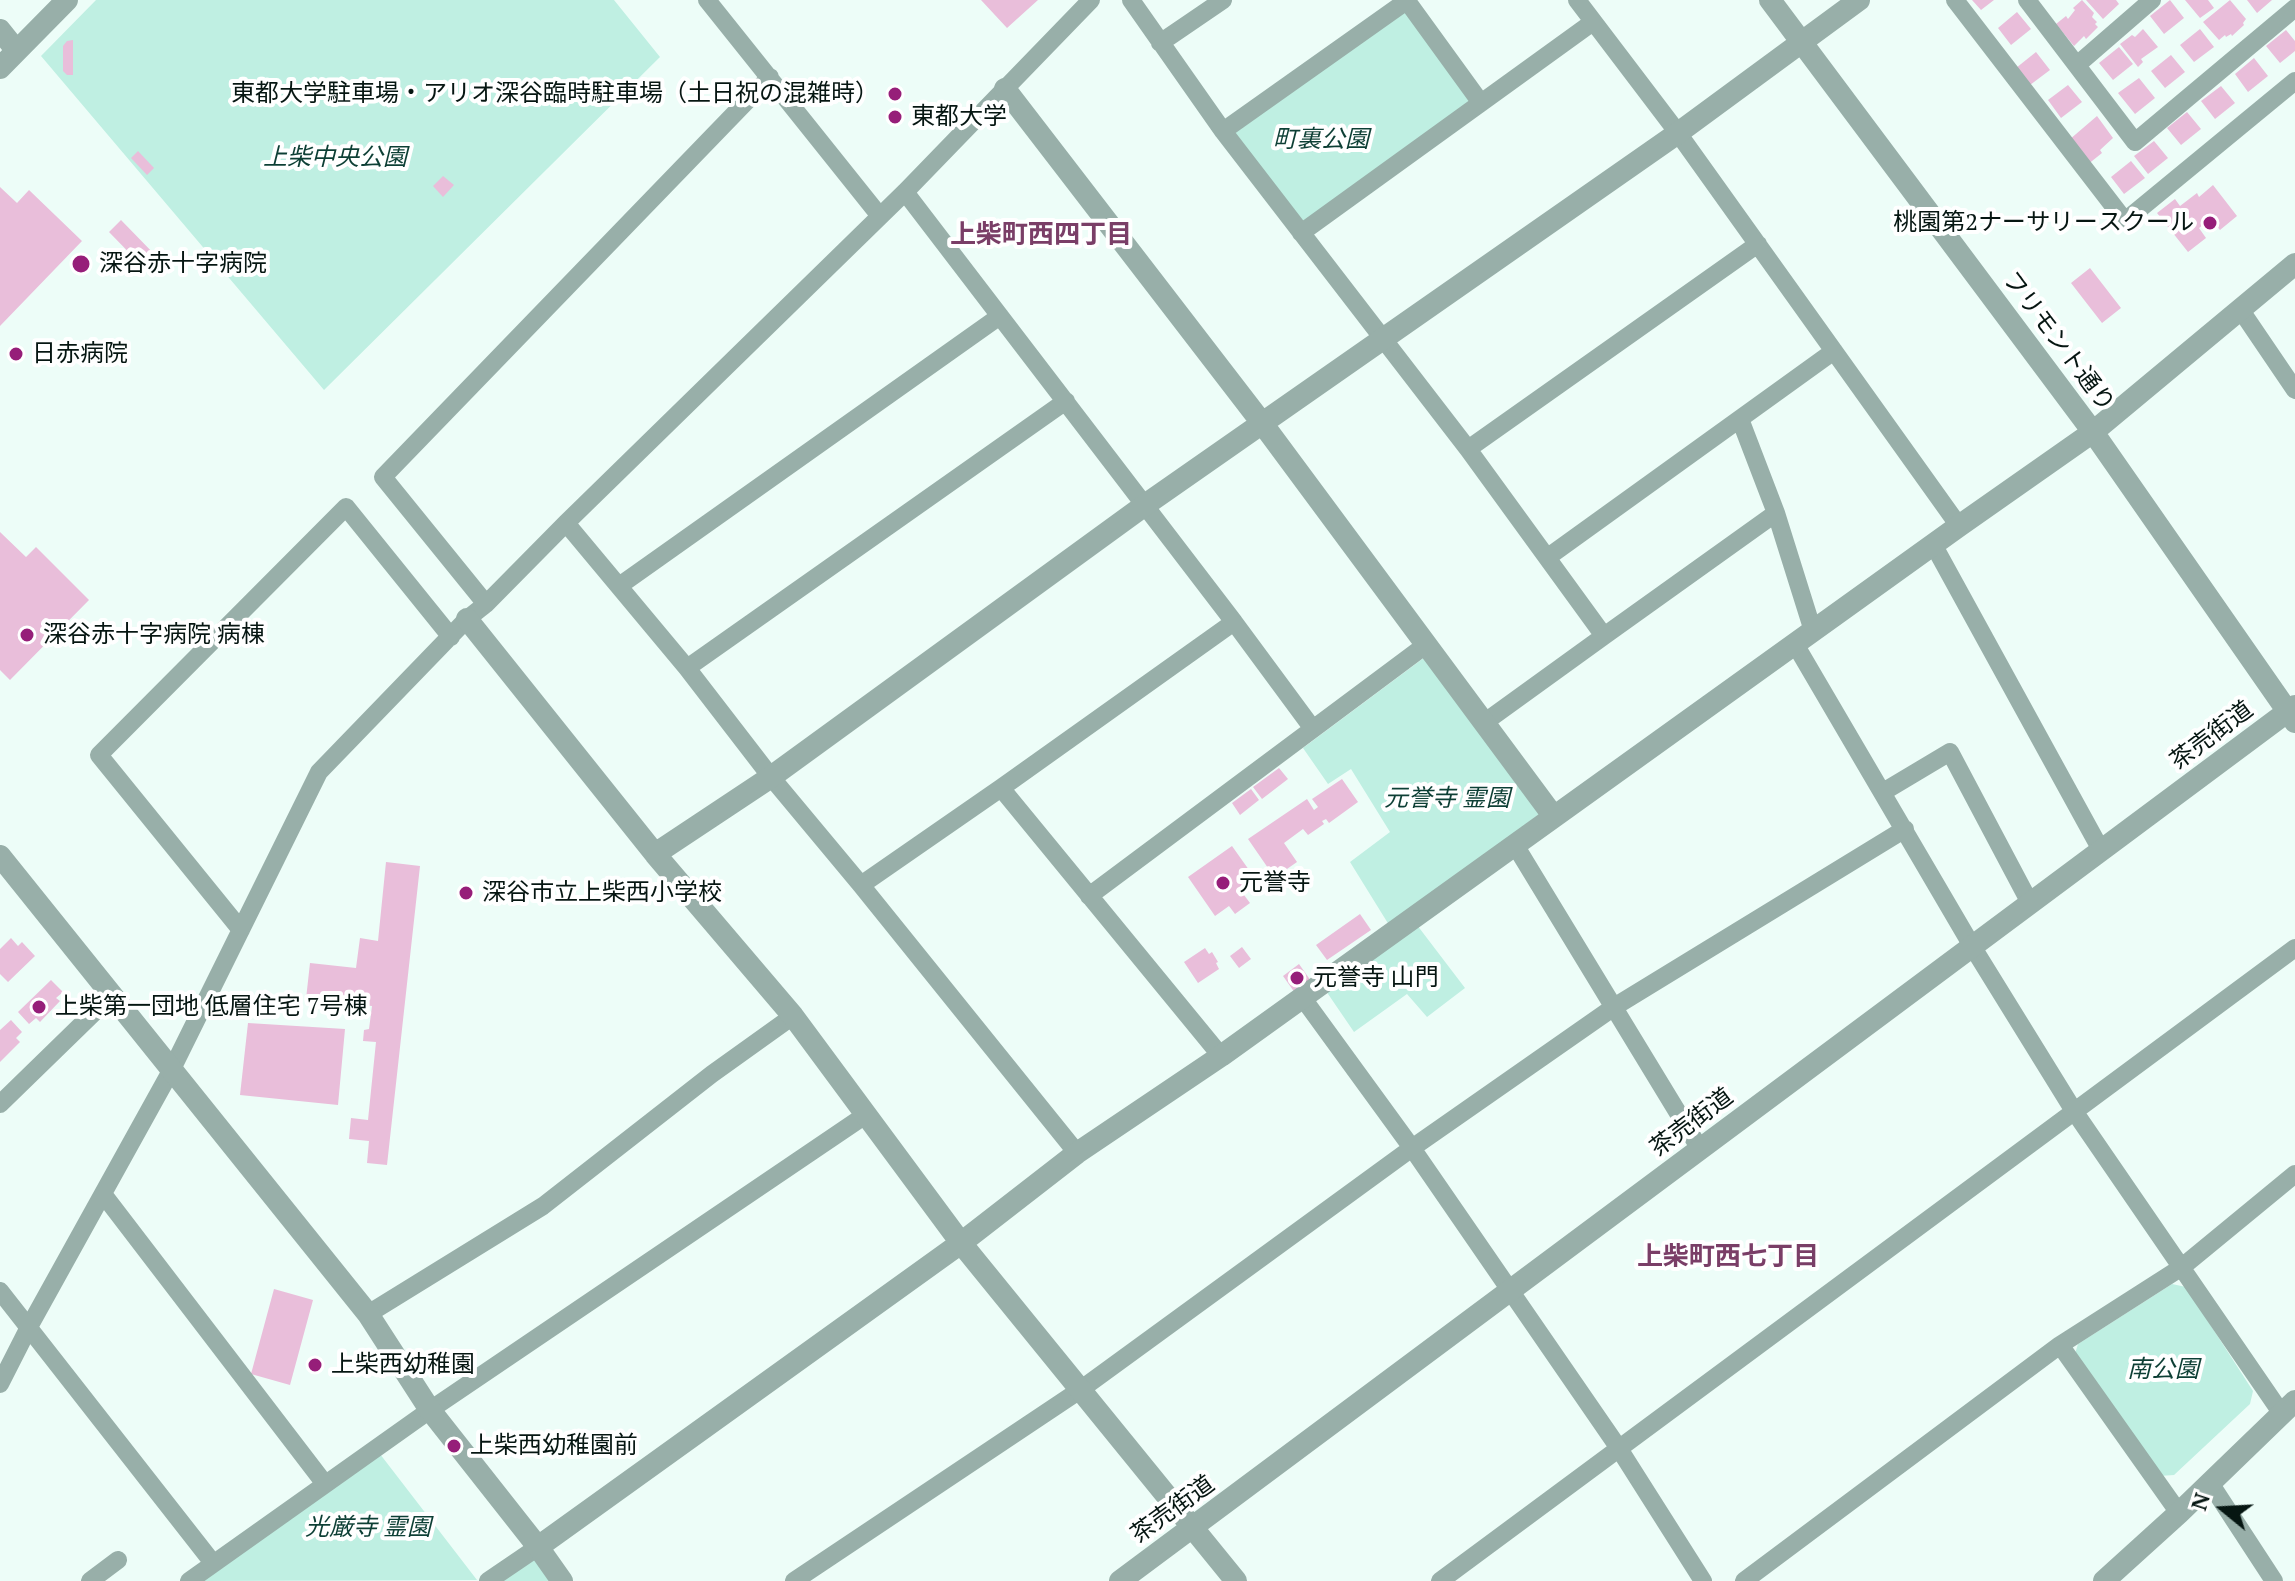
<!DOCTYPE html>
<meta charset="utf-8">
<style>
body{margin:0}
#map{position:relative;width:2295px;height:1581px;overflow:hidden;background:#edfdf8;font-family:"PT Serif",serif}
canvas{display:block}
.north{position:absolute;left:2183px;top:1469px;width:80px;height:80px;-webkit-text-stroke:6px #fff;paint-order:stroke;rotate:288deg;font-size:22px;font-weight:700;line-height:32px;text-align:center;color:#061612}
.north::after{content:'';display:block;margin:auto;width:28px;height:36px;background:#061612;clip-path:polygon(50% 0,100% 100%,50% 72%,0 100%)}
</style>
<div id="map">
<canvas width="2295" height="1581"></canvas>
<div class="north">N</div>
</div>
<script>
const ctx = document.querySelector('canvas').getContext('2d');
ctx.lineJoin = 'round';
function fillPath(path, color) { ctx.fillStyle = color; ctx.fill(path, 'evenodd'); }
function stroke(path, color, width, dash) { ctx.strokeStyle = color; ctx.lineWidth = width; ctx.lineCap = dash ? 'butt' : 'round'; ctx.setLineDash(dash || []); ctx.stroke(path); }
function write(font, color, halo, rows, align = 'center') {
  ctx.font = font + ' "PT Serif","Noto Sans JP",serif'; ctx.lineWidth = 8; ctx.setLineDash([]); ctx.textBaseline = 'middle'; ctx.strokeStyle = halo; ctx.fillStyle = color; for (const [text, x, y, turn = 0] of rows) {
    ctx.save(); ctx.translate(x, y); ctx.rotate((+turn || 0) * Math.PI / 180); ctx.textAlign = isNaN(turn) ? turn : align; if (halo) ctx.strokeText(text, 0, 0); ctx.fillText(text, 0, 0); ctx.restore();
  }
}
fillPath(new Path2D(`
 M96 0H614L660 57 324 390 41 56Z
 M1407 1 1481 103 1301 233 1223 131Z
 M1425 657 1541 813 1389 925 1350 862 1390 832 1351 769 1328 784 1303 748Z
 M1417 925 1465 988 1427 1017 1407 994 1354 1032 1326 991Z
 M2172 1284 2186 1287 2253 1391 2250 1404 2174 1475 2159 1476 2074 1357 2078 1344Z
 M380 1454 477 1580 203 1581Z
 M538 1547 562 1581H488Z`), '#bfefe2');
fillPath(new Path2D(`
 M981 0H1038L1007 28Z
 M1972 0H1994L1981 10Z
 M2082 0 2094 13 2092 17 2097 22 2095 24 2098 27 2086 39 2084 36 2074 46 2056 24 2066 16 2068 19 2075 10 2073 8Z
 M2086 0H2116L2119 4 2103 19Z
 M2170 0 2184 18 2164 34 2150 16Z
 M2185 0H2208L2214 8 2200 18Z
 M2230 0 2246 19 2243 23 2244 25 2232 36 2231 34 2226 37 2225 35 2219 40 2203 22Z
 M2247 0H2272L2257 13Z
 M2017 12 2031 29 2011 45 1998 28Z
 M2143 29 2158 47 2141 59 2143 62 2138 67 2120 44 2132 35 2135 37Z
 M2200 29 2214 47 2194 62 2180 45Z
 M2286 30 2295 41V51L2280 63 2266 46Z
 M73 40V75H67L63 71V46L67 41Z
 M2119 47 2133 64 2113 80 2099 63Z
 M2036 52 2050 70 2030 85 2016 68Z
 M2171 55 2185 72 2165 88 2151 71Z
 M2254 58 2268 76 2248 92 2235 74Z
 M2139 78 2155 98 2135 114 2118 93Z
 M2068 85 2082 102 2061 118 2048 100Z
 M2221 86 2235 103 2215 119 2201 101Z
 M2187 112 2201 129 2181 145 2167 128Z
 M2097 116 2113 138 2100 150 2102 153 2087 165 2069 140Z
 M2154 141 2168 158 2148 174 2134 156Z
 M138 151 154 168 147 175 131 158Z
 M2131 161 2145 178 2124 194 2111 177Z
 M443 176 454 185 443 197 433 186Z
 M2213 185 2237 216 2220 230 2211 219 2199 228 2206 238 2188 252 2157 213 2175 199 2180 206 2197 193 2199 197Z
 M0 187 17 203 29 190 82 241 0 326Z
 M121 220 158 258 146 270 109 232Z
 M2090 268 2121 308 2102 323 2071 283Z
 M0 532 26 557 36 547 89 600 10 680 0 670Z
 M1279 768 1288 779 1262 799 1253 787Z
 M1342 779 1358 802 1329 823 1326 819 1322 821 1324 824 1308 835 1303 829 1284 843 1297 862 1274 878 1273 875 1244 895 1250 903 1235 914 1229 906 1215 916 1188 877 1232 846 1254 877 1268 868 1248 839 1307 799 1314 810 1318 807 1312 799Z
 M1251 789 1259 800 1240 815 1232 803Z
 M386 862 420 866 387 1165 367 1163 369 1141 349 1139 351 1118 368 1120 376 1042 363 1041 364 1030 369 1029 372 1006 306 999 310 963 356 968 360 938 378 941Z
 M1360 914 1371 930 1327 960 1316 945Z
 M11 938 18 946 22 942 35 956 8 982 0 974V949Z
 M1242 947 1251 959 1239 968 1230 956Z
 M1205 948 1209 954 1212 952 1218 962 1216 963 1219 969 1198 983 1184 962Z
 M1299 964 1311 981 1295 993 1283 976Z
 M51 980 63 992 56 998 60 1001 40 1022 36 1018 29 1024 18 1012Z
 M11 1020 22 1032 16 1038 20 1042 0 1062V1030Z
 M248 1023 345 1029 338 1105 240 1095Z
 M274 1289 313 1300 290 1385 251 1374Z`), '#e9beda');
stroke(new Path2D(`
 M707 0 879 215
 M1131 0 1223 131 1468 449 1604 636 1485 722
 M1577 0 1678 133 1959 526
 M1955 0 2125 221 2295 81
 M2027 0 2135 142 2295 8
 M1407 1 1481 103
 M1160 43 1223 0
 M2077 65 2152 0
 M1223 131 1408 0
 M1301 233 1593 22
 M2240 309 2295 390
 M1740 419 1776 513 1813 631
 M1468 449 1758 244
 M566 523 687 668 771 777 861 885 1077 1153
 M1933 544 2101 850
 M1548 557 1834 351
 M619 586 1000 316
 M486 604 383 477 770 77
 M1234 622 1313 729
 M1604 636 1776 513
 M1795 644 1972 946 2074 1111 2282 1414
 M687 668 1066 401
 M1001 788 1221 1056
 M1883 792 1950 752 2030 903
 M1515 845 1700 1149
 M861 885 1001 788 1234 622 905 192
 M1089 896 1427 644
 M241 930 99 755 346 507 451 637
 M1302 997 1412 1148 1618 1447 1703 1581
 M0 1104 112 995
 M103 1194 325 1484
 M0 1291 213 1563
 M368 1314 543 1206 712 1074 793 1016
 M2060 1345 2179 1513
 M0 1384 29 1327 172 1069 319 772 467 619 486 604 566 523 905 192 1091 0
 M2210 1483 2274 1581
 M90 1581 118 1560
 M189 1581 430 1410 867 1114
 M488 1581 538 1547
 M794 1581 1080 1390 1412 1148 1614 1007 1905 829
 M1440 1581 2295 948
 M1744 1581 2060 1345 2182 1267 2295 1174`), '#98afa9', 18);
stroke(new Path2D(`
 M1770 0 2093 432 2295 722
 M0 30 16 50
 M0 68 67 0
 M1005 89 1262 423 1554 817
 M467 619 655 854 793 1016 961 1243 1236 1581
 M655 854 771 777 1145 505 1678 133 1859 0
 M0 856 368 1314 430 1410 538 1547 562 1581
 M538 1547 961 1243 1077 1153 1221 1056 1959 526 2093 432 2295 264
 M1120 1581 2295 706
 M2104 1581 2179 1513 2295 1401`), '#98afa9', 22);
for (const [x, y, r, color] of [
 [895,94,8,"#961e79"],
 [895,117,8,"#961e79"],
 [2210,223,8,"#961e79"],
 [81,264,10,"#961e79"],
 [16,354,8,"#961e79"],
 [27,635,8,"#961e79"],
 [1223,883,8,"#961e79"],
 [466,893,8,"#961e79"],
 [1297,978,8,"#961e79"],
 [39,1007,8,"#961e79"],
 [315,1365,8,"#961e79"],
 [454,1446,8,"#961e79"]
]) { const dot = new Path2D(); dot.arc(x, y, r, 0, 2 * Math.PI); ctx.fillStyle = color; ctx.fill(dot); stroke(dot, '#fff', 3); }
write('24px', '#061612', '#fff', [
 ["東都大学駐車場・アリオ深谷臨時駐車場（土日祝の混雑時）",879,94,"right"],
 ["東都大学",911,117],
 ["桃園第2ナーサリースクール",2194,223,"right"],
 ["深谷赤十字病院",99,264],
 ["日赤病院",32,354],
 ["深谷赤十字病院 病棟",43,635],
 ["元誉寺",1239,883],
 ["深谷市立上柴西小学校",482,893],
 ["元誉寺 山門",1313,978],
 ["上柴第一団地 低層住宅 7号棟",55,1007],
 ["上柴西幼稚園",331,1365],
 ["上柴西幼稚園前",470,1446]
], 'left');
write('italic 24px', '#0d3f35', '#fff', [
 ["町裏公園",1321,140],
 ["上柴中央公園",335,158],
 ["元誉寺 霊園",1447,799],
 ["南公園",2163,1370],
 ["光厳寺 霊園",368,1528]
]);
write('24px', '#061612', '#fff', [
 ["フリモント通り",2058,342,53],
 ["茶売街道",2212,736,-37],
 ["茶売街道",1692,1123,-37],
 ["茶売街道",1173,1510,-36]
]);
write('bold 26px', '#7a3e67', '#fff', [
 ["上柴町西四丁目",1041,236],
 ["上柴町西七丁目",1728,1258]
]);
</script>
